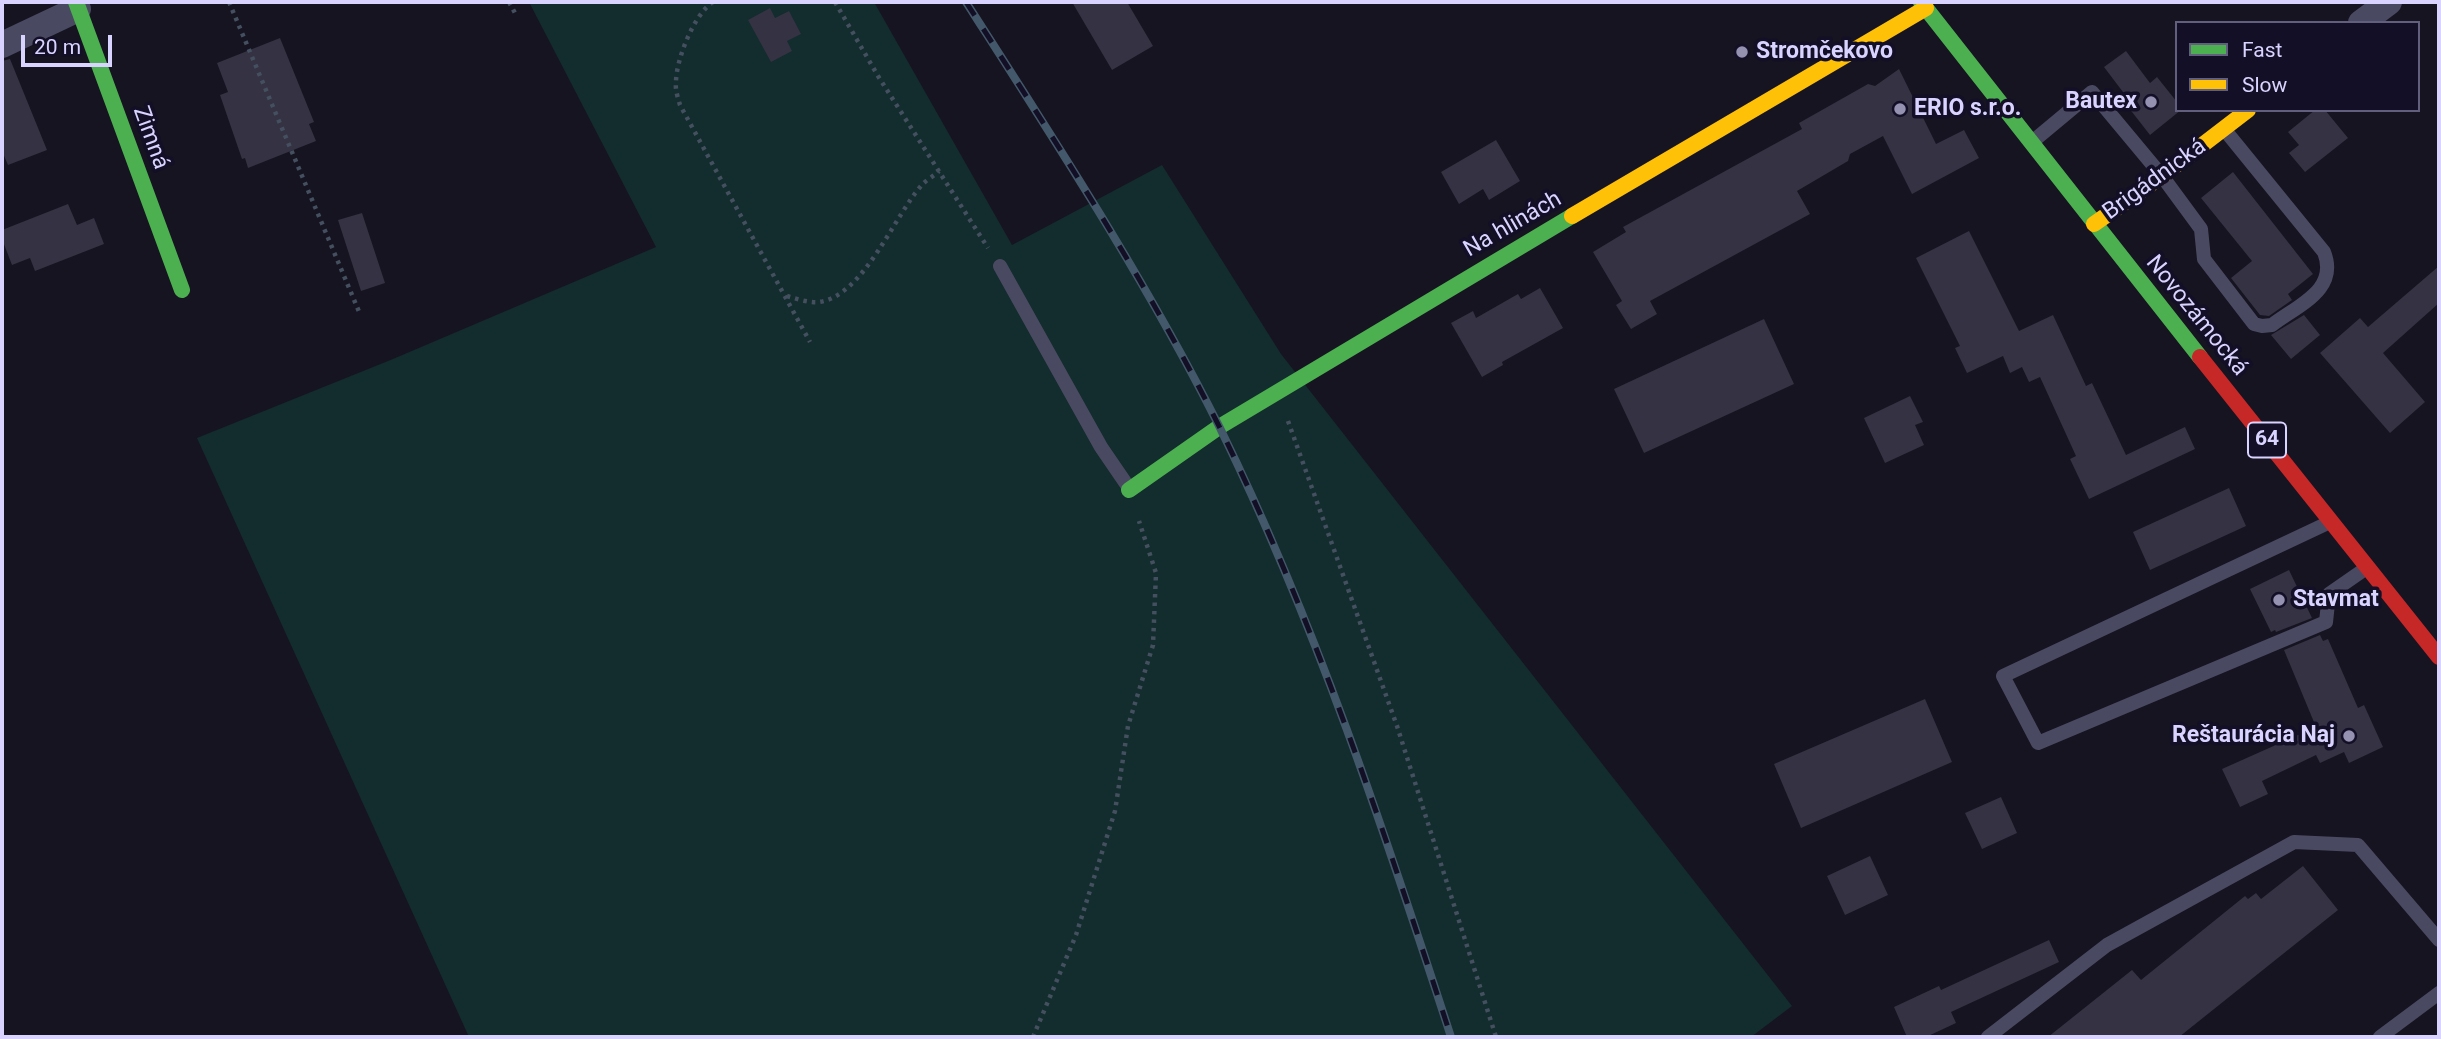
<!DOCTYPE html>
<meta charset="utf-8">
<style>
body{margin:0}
#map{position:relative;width:2441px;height:1039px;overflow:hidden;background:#161421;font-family:Roboto,sans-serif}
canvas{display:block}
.frame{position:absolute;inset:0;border:4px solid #d9d4ff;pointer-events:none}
.legend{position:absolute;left:2175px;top:21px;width:245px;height:91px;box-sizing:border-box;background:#130f26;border:2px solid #625e7d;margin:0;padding:9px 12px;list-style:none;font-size:21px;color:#d9d4ff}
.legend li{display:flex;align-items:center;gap:14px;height:35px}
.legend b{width:35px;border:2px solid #625e7d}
.scale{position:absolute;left:21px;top:35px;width:91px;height:32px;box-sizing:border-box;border:4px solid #d9d4ff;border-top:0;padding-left:9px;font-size:21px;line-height:24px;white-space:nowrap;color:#d9d4ff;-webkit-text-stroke:5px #130f26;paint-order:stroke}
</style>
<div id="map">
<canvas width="2441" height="1039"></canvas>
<div class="frame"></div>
<ul class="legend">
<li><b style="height:9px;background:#4caf50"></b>Fast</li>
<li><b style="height:9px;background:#ffc107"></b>Slow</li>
</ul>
<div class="scale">20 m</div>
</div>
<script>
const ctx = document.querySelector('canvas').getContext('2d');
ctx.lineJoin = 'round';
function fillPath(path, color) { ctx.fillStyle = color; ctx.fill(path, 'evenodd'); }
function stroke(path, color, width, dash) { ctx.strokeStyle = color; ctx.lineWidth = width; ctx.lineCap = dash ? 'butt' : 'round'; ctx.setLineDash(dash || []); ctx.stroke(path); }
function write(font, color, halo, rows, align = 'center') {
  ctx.font = font + ' Roboto,sans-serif'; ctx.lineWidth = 7; ctx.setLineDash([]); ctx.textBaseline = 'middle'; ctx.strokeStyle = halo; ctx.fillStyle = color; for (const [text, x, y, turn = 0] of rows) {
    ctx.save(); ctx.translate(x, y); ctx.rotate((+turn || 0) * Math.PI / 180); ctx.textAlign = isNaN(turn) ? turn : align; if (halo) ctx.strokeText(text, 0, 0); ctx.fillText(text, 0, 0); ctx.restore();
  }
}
fillPath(new Path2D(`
 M529 2H874L1012 245 1162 165 1281 354 1792 1006 1751 1037H469L197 438 393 359 656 247Z`), '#132c2d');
fillPath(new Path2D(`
 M1072 2H1127L1153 46 1112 70Z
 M770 8 775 18 789 11 801 34 787 41 792 51 771 62 748 20Z
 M280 38 314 122 309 124 316 141 248 168 245 158 242 159 220 95 228 92 217 63Z
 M2126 51 2150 83 2157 77 2177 102V110H2181L2150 135 2125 103 2129 100 2104 67Z
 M10 59 47 150 8 165 2 151V61Z
 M1899 69 1936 144 1964 130 1979 158 1912 194 1883 136 1850 154 1848 161 1797 191 1810 214 1650 301 1657 314 1631 329 1616 305 1622 301 1593 252 1626 232 1623 227 1802 129 1799 123 1868 84 1875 86Z
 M2315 110H2325L2348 138 2305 172 2289 153 2299 145 2288 132Z
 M1496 140 1520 181 1489 200 1483 189 1459 204 1441 172Z
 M2233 172 2313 274 2288 294 2292 300 2269 316 2260 315 2231 278 2252 261 2201 198Z
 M68 204 77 225 94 218 104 244 35 271 30 258 12 265 2 239V230Z
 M362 213 385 283 361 291 338 220Z
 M1969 231 2019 331 2053 315 2086 386 2092 383 2126 455 2185 427 2195 449 2089 499 2070 459 2076 456 2040 377 2029 382 2022 367 2010 373 2003 356 1967 373 1955 348 1960 346 1916 258Z
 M2439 266V303L2383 353 2425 402 2390 433 2320 353 2360 318 2368 327Z
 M1540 288 1563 328 1502 362 1503 365 1482 377 1451 323 1473 311 1476 318 1518 294 1521 299Z
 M2304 315 2320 335 2291 359 2271 335Z
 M1764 319 1794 384 1644 453 1614 389Z
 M1910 396 1923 422 1915 425 1924 445 1885 463 1864 418Z
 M2229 488 2246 526 2150 570 2133 532Z
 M2289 570 2312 618 2276 632 2275 630 2271 632 2250 589Z
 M2320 635 2323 641 2328 639 2358 708 2364 705 2383 747 2349 763 2344 752 2320 763 2316 755 2262 781 2268 794 2240 807 2222 769 2316 727 2284 650Z
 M1925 699 1952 762 1801 828 1774 764Z
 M2001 797 2017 833 1982 849 1965 813Z
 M1870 856 1888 895 1845 915 1827 876Z
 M2303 866 2338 910 2179 1037H2048L2132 970 2141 980 2245 896 2248 899 2256 893 2261 899Z
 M2049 940 2059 962 1951 1012 1956 1023 1926 1037H1907L1894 1007 1939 986 1941 990Z`), '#343243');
stroke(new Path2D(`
 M229 2 360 314
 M509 2 515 13
 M713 2C694 14 676 60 676 82 675 90 678 98 680 105L810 342
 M835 2 878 76 988 248
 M787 296C797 299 809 303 819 302 864 296 895 214 922 185 926 180 934 176 939 171
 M1288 421 1397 726 1496 1037
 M1033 1037 1076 935 1115 811 1128 726 1153 645 1156 573 1139 521`), '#44505f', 4.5, [3.5, 5]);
stroke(new Path2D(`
 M2032 142 2092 92 2162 176 2201 229 2204 259 2254 324 2262 326 2272 325C2298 305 2339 290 2324 252L2224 129
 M1000 266 1101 447 1129 488
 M2330 522 2003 676 2038 743 2326 622 2329 594 2365 569
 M1988 1037 2107 945 2294 842 2358 845 2439 940
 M2380 1037 2439 993`), '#4a4962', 14);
stroke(new Path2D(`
 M2361 23 2389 2
 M2 45 78 9`), '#4a4962', 26);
stroke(new Path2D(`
 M76 2 182 290
 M1921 2 2200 357
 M1129 490 1219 427 1572 216`), '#4caf50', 16);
stroke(new Path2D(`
 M1572 216 1926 8
 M2094 224 2162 176 2248 110`), '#ffc107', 16);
stroke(new Path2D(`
 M2200 357 2439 657`), '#c62828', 16);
const rail = new Path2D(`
 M966 2C1055 141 1146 280 1220 428 1316 624 1384 830 1451 1037`);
stroke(rail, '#43596b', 8);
stroke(rail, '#130f26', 5, [16]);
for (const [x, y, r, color] of [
 [1742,52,7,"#9591b1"],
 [2151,102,7,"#9591b1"],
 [1900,109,7,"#9591b1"],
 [2279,600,7,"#9591b1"],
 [2349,736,7,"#9591b1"]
]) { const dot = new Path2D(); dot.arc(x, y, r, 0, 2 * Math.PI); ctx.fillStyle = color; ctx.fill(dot); stroke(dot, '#130f26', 2.5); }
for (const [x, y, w] of [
 [2267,440,38]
]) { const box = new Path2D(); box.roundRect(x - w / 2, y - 17.5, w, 35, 5); ctx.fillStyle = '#130f26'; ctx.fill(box); stroke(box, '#d9d4ff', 2); }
write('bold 21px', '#d9d4ff', null, [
 ["64",2267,440]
]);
write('bold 23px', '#d9d4ff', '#130f26', [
 ["Stromčekovo",1756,52],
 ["Bautex",2137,102,"right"],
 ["ERIO s.r.o.",1914,109],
 ["Stavmat",2293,600],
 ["Reštaurácia Naj",2335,736,"right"]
], 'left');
write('23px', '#d9d4ff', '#130f26', [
 ["Zimná",150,138,70],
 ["Brigádnická",2155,180,-36],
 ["Na hlinách",1513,225,-30],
 ["Novozámocká",2196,316,51]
]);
</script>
